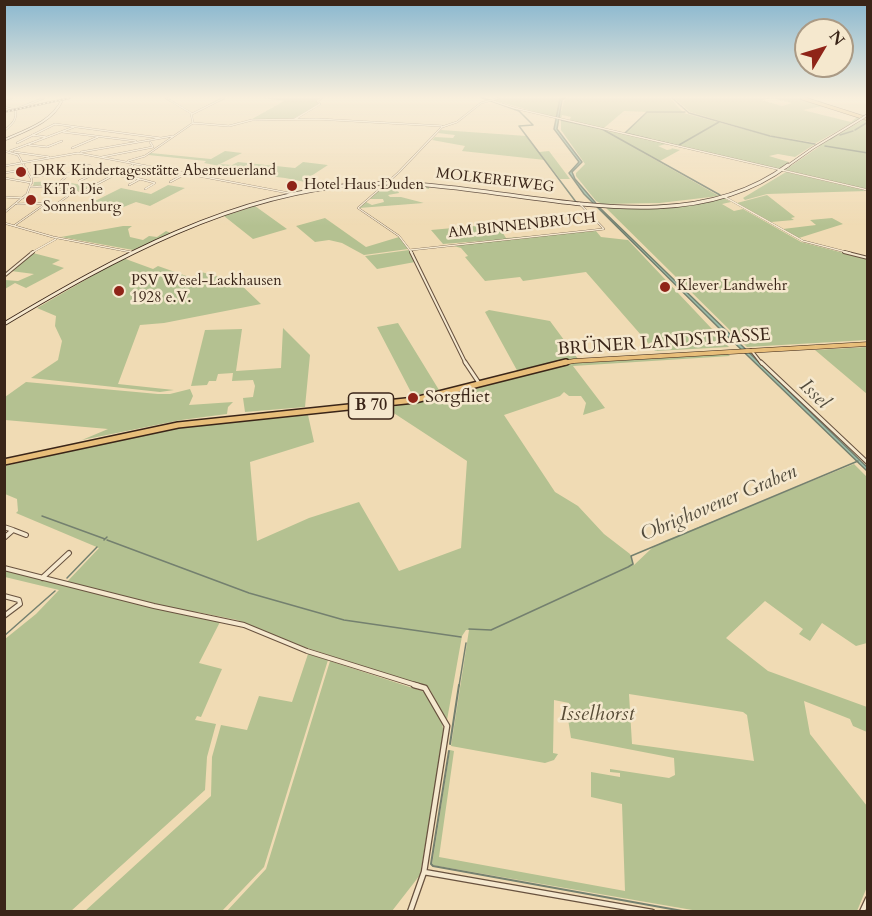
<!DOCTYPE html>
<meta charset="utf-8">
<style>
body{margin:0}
#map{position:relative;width:872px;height:916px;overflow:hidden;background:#f0dbb4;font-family:Cardo,serif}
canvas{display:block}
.frame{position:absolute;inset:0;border:6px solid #3a2518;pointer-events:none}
.north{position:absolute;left:794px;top:18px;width:60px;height:60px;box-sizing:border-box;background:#f5e8ce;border:2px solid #aa9a85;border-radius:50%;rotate:52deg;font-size:16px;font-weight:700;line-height:24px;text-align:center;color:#3a2518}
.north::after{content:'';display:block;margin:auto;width:21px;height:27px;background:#8f2418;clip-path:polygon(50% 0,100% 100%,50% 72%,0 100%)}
</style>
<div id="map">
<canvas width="872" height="916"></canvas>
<div class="frame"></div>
<div class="north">N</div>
</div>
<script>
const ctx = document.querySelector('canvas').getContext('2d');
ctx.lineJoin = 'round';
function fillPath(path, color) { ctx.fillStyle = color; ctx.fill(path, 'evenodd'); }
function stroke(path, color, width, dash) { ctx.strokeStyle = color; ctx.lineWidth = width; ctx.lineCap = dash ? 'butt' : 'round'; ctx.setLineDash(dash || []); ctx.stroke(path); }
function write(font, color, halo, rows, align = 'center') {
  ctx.font = font + ' Cardo,serif'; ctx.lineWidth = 5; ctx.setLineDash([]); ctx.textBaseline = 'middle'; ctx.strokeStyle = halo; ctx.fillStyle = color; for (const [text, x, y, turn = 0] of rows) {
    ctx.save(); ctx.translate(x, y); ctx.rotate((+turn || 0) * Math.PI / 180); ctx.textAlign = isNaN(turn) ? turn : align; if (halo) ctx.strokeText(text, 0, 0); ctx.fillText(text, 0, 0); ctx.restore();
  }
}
fillPath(new Path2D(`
 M265 98H321L316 100 319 104 293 119H252L284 101Z
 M500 98H561L557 118 493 100Z
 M565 98H670L684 113 769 136 815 144 795 157 778 154 769 156 789 162 780 169 624 133 647 112 624 111 604 128 667 144 658 146 667 150 672 149 671 148 680 150 660 161 638 150 719 196 660 203 602 204 596 201 576 176V173L585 164 561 130V120L569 121 571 117 562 115 561 119 559 118Z
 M674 98H772L761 100 782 106 792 103 773 98H800L861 118 816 143 767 135 690 112ZM823 106 857 117 851 122 803 110Z
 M863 120H867V189L785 170 820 146 819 145Z
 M441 130 527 136 539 152 549 151 570 179H560L545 160 462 151 465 146 432 140 435 137 453 138 455 135 438 133Z
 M225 151 242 153 220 164 232 165 238 162 295 168 303 162 328 165 305 180 340 186 297 193 295 192 320 185 285 178 227 171 230 168 204 163 206 161 148 155 151 153 211 159Z
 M786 172 867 191 767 194 745 200 743 198Z
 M60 181 93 187C66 198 58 183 33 186L34 182Z
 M385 184 429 186V189L416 186 397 188 399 193 388 195 390 197H401L424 203 359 208 366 202 372 205 384 202 383 199H370Z
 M168 185 185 188 150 206 136 202 121 208 91 203 121 188 151 194Z
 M767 195 795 217 791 218 794 220 771 222 737 203Z
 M724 198 731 202 722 204 734 211 743 209 801 242 867 259V340L747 347 605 207 693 203Z
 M255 206 287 229 253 239 224 216Z
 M325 218 366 247 399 237 408 249 364 255 342 243 329 240 315 242 296 226Z
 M832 218 843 224 799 238 783 229 816 225 810 220Z
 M497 224 506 238 596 231 601 237 628 240 729 347 655 351 586 272 523 281 520 277 485 281 465 257 468 256 461 248 450 245 494 240 443 244 431 230Z
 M123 226H132L128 229 130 237 143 240 149 236 157 237 166 231 173 234 133 250 61 237Z
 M409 250 415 262 377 269 365 256Z
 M33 253 60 260 52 264 64 268 26 288 15 283 5 289V280L18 281 34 274 11 271Z
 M123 258 153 269 158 266 192 278 201 272 237 281 261 304 164 323 140 325 118 384 174 390 160 392 31 378 58 360 62 341 55 326 56 316 37 308Z
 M489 310 550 321 581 363 728 354 730 356 573 366 605 408 583 415 586 403 581 396H569L564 392 560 396 504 415 555 492 578 506 604 534 630 554 634 565 652 548 664 541 854 464 867 477V643L856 646 822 623 810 641 799 634 803 629 765 601 726 638 768 671 867 707V732L853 726 850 719 804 701 810 734 867 806V887L857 911H698L432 865 450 750 454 751 439 857 625 891 622 804 591 797V772L620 777V773L610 772V769L669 778 675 775 674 758 571 738 568 719 569 703 554 700 553 753 558 754 554 760 545 763 451 746 469 630H466L462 636 447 720 429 688 304 647 237 620 197 612 196 617 220 622 199 663 222 669 201 717 197 716 195 720 216 724 207 757 205 790 71 911H5V639L36 614 59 590 5 577 4 570 64 585 99 548 16 513 18 511 17 499 5 494V466L160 431 208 423 308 415 314 442 250 462 257 541 309 518 359 502 399 571 461 548 467 461 386 408 446 397 519 374 485 312ZM629 694 743 712 747 715 754 761 632 744Z
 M398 323 439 390 413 396 377 327Z
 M283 328 310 355 305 407 245 412 243 398 253 397 255 386 253 380 232 381 233 373 218 374 216 381H209L207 385 191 386 205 330 242 329 236 371 281 368Z
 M867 347V394L815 350Z
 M26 382 158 394H170L190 389 193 396 189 405 233 402 228 407 227 414 181 420 82 440 108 429 5 420V397Z
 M308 654 328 660 264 867 222 911H85L211 796 212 757 221 725 247 730 259 696 292 702Z
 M330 661 425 692 442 723 444 734 420 875 392 911 226 912 266 869Z`), '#b4c191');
const water = new Path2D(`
 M565 98 562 100 557 129 582 162 572 172 575 179 600 208 867 467V471L719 328 584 194 569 173 579 162 554 129 560 99Z`);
fillPath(water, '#9bbca9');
stroke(water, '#74806f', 1.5);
stroke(new Path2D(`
 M482 98 489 100
 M672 98 689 113 770 136 815 144
 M491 101 519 111 533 125 519 126 576 202
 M561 120 602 129 720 195
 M855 130 868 122
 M840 135 853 131
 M650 139 625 133 647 112H685
 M830 139 838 134
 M658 141 679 146
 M679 145 719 122
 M825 146 868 153
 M42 516 105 539
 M104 540 107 537
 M107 540 249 593 344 620 461 637
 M67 578 97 547
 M469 629 491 630 628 567 633 564 631 556 858 461
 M4 636 55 591
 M459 686 466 643`), '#74806f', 1.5);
stroke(new Path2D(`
 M450 744 459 685
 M449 751 431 864 433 866 688 912`), '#74806f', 2);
const streetFar4 = new Path2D(`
 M166 98 191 113 193 123
 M4 99 12 98
 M493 101 514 108 868 190
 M4 107 15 110C18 120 11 125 4 131
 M14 110 44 98
 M192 114 224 98
 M295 119 320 104 317 101 322 98
 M193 123 229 126 252 120 317 119 442 126
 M63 132 136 141
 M32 135 46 137
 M17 143 55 124 160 138
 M29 145 47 147 62 141
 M72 148 98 137
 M4 151 18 155 32 180 27 194 4 213
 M10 151 74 127
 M14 152 49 157
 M81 152 173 136
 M102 157 153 147 150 142
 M128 161 145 156 193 123
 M79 163 91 166 80 172
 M4 166 78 153 294 194
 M4 173 27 169
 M31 177 88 171 140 179
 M4 178 32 183
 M61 181 71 173
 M79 181 96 173
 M170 182 185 174
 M129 185 140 179 155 183 145 189
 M67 191 80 193 133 165
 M50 194H48L58 190
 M723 196 803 241 850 253
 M4 197 23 198
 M17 204 58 203 68 196 67 191C55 188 43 186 31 187
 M4 223 53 237 131 252
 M15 225 45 204
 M410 250 604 229 579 203
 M31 253 56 239
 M412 253 399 236 358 208 398 173 442 127 457 122 481 103 499 98`);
const streetFar3 = new Path2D(`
 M411 252 466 364
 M844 252 868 258
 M4 276 33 252
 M751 350 762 364`);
const streetFar2 = new Path2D(`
 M465 362 479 383
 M761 362 868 463`);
const streetFar1 = new Path2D(`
 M4 527 13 530
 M4 538 13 530 26 535
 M4 568 154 606 244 625 307 651 419 686
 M42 578 69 553
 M4 596 19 600 20 604 4 616`);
const street = new Path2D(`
 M414 685 425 688 447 726 424 872 652 912
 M410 912 424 872
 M862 912 868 899`);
const secondaryFar1 = new Path2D(`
 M4 140C24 131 53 122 62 100
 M786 167 813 148 861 119`);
const secondary = new Path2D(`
 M4 324C115 258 232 193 363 184 497 175 671 253 788 165`);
const primaryFar1 = new Path2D(`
 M557 364 574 361 868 344`);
const primary = new Path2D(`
 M4 462 178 425 415 400 566 362`);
const highway = new Path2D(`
 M802 98 868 119`);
stroke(streetFar4, '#68523f', 2);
stroke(streetFar3, '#68523f', 4);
stroke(streetFar2, '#68523f', 5);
stroke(streetFar1, '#68523f', 6);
stroke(street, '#68523f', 7);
stroke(secondaryFar1, '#3a2518', 3);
stroke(secondary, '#3a2518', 4.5);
stroke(primaryFar1, '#3a2518', 5);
stroke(primary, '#3a2518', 8);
stroke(highway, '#3a2518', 4);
stroke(streetFar4, '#f5e8ce', 1.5);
stroke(streetFar3, '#f5e8ce', 2);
stroke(streetFar2, '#f5e8ce', 3);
stroke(streetFar1, '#f5e8ce', 4);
stroke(street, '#f5e8ce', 4.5);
stroke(secondaryFar1, '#f5e8ce', 2);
stroke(secondary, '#f5e8ce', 3);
stroke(primaryFar1, '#e8be7a', 4);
stroke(primary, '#e8be7a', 5);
stroke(highway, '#e8be7a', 3);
const rail = new Path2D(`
 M4 112 70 98`);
stroke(rail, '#3a2518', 2);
stroke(rail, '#f5e8ce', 1.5, [2]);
const secondaryBridge = new Path2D(`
 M861 119 867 115`);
stroke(secondaryBridge, '#3a2518', 3, []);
stroke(secondaryBridge, '#f5e8ce', 2);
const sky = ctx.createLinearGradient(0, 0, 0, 226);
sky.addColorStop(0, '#89b7cf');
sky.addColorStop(0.43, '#f8efdd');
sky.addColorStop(1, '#f8efdd00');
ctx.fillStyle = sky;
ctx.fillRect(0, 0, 872, 226);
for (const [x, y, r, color] of [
 [21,172,6,"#8f2418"],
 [292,186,6,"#8f2418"],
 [31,200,6,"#8f2418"],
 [665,287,6,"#8f2418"],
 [119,291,6,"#8f2418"],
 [413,398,6,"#8f2418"]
]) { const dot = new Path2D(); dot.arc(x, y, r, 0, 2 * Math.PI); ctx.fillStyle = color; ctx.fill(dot); stroke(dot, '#f5e8ce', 2); }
write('15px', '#3a2518', '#f5e8ce', [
 ["DRK Kindertagesstätte Abenteuerland",33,172],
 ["Hotel Haus Duden",304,186],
 ["KiTa Die",43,191],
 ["Sonnenburg",43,208],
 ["PSV Wesel-Lackhausen",131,282],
 ["1928 e.V.",131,299],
 ["Klever Landwehr",677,287]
], 'left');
write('15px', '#3a2518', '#f5e8ce', [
 ["MOLKEREIWEG",495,181,7],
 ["AM BINNENBRUCH",522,226,-6]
]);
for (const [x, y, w] of [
 [371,406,45]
]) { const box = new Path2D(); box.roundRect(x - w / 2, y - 13, w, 26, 4.5); ctx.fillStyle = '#f5e8ce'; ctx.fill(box); stroke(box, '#3a2518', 1.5); }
write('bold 16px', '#3a2518', null, [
 ["B 70",371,406]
]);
write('18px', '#3a2518', '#f5e8ce', [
 ["BRÜNER LANDSTRASSE",664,343,-4]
]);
write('18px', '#3a2518', '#f5e8ce', [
 ["Sorgfliet",425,398]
], 'left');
write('italic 20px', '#524b3c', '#f5e8ce', [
 ["Issel",814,395,44],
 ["Obrighovener Graben",719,504,-23]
]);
write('italic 21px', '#584c36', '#f5e8ce', [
 ["Isselhorst",597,715]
]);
</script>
